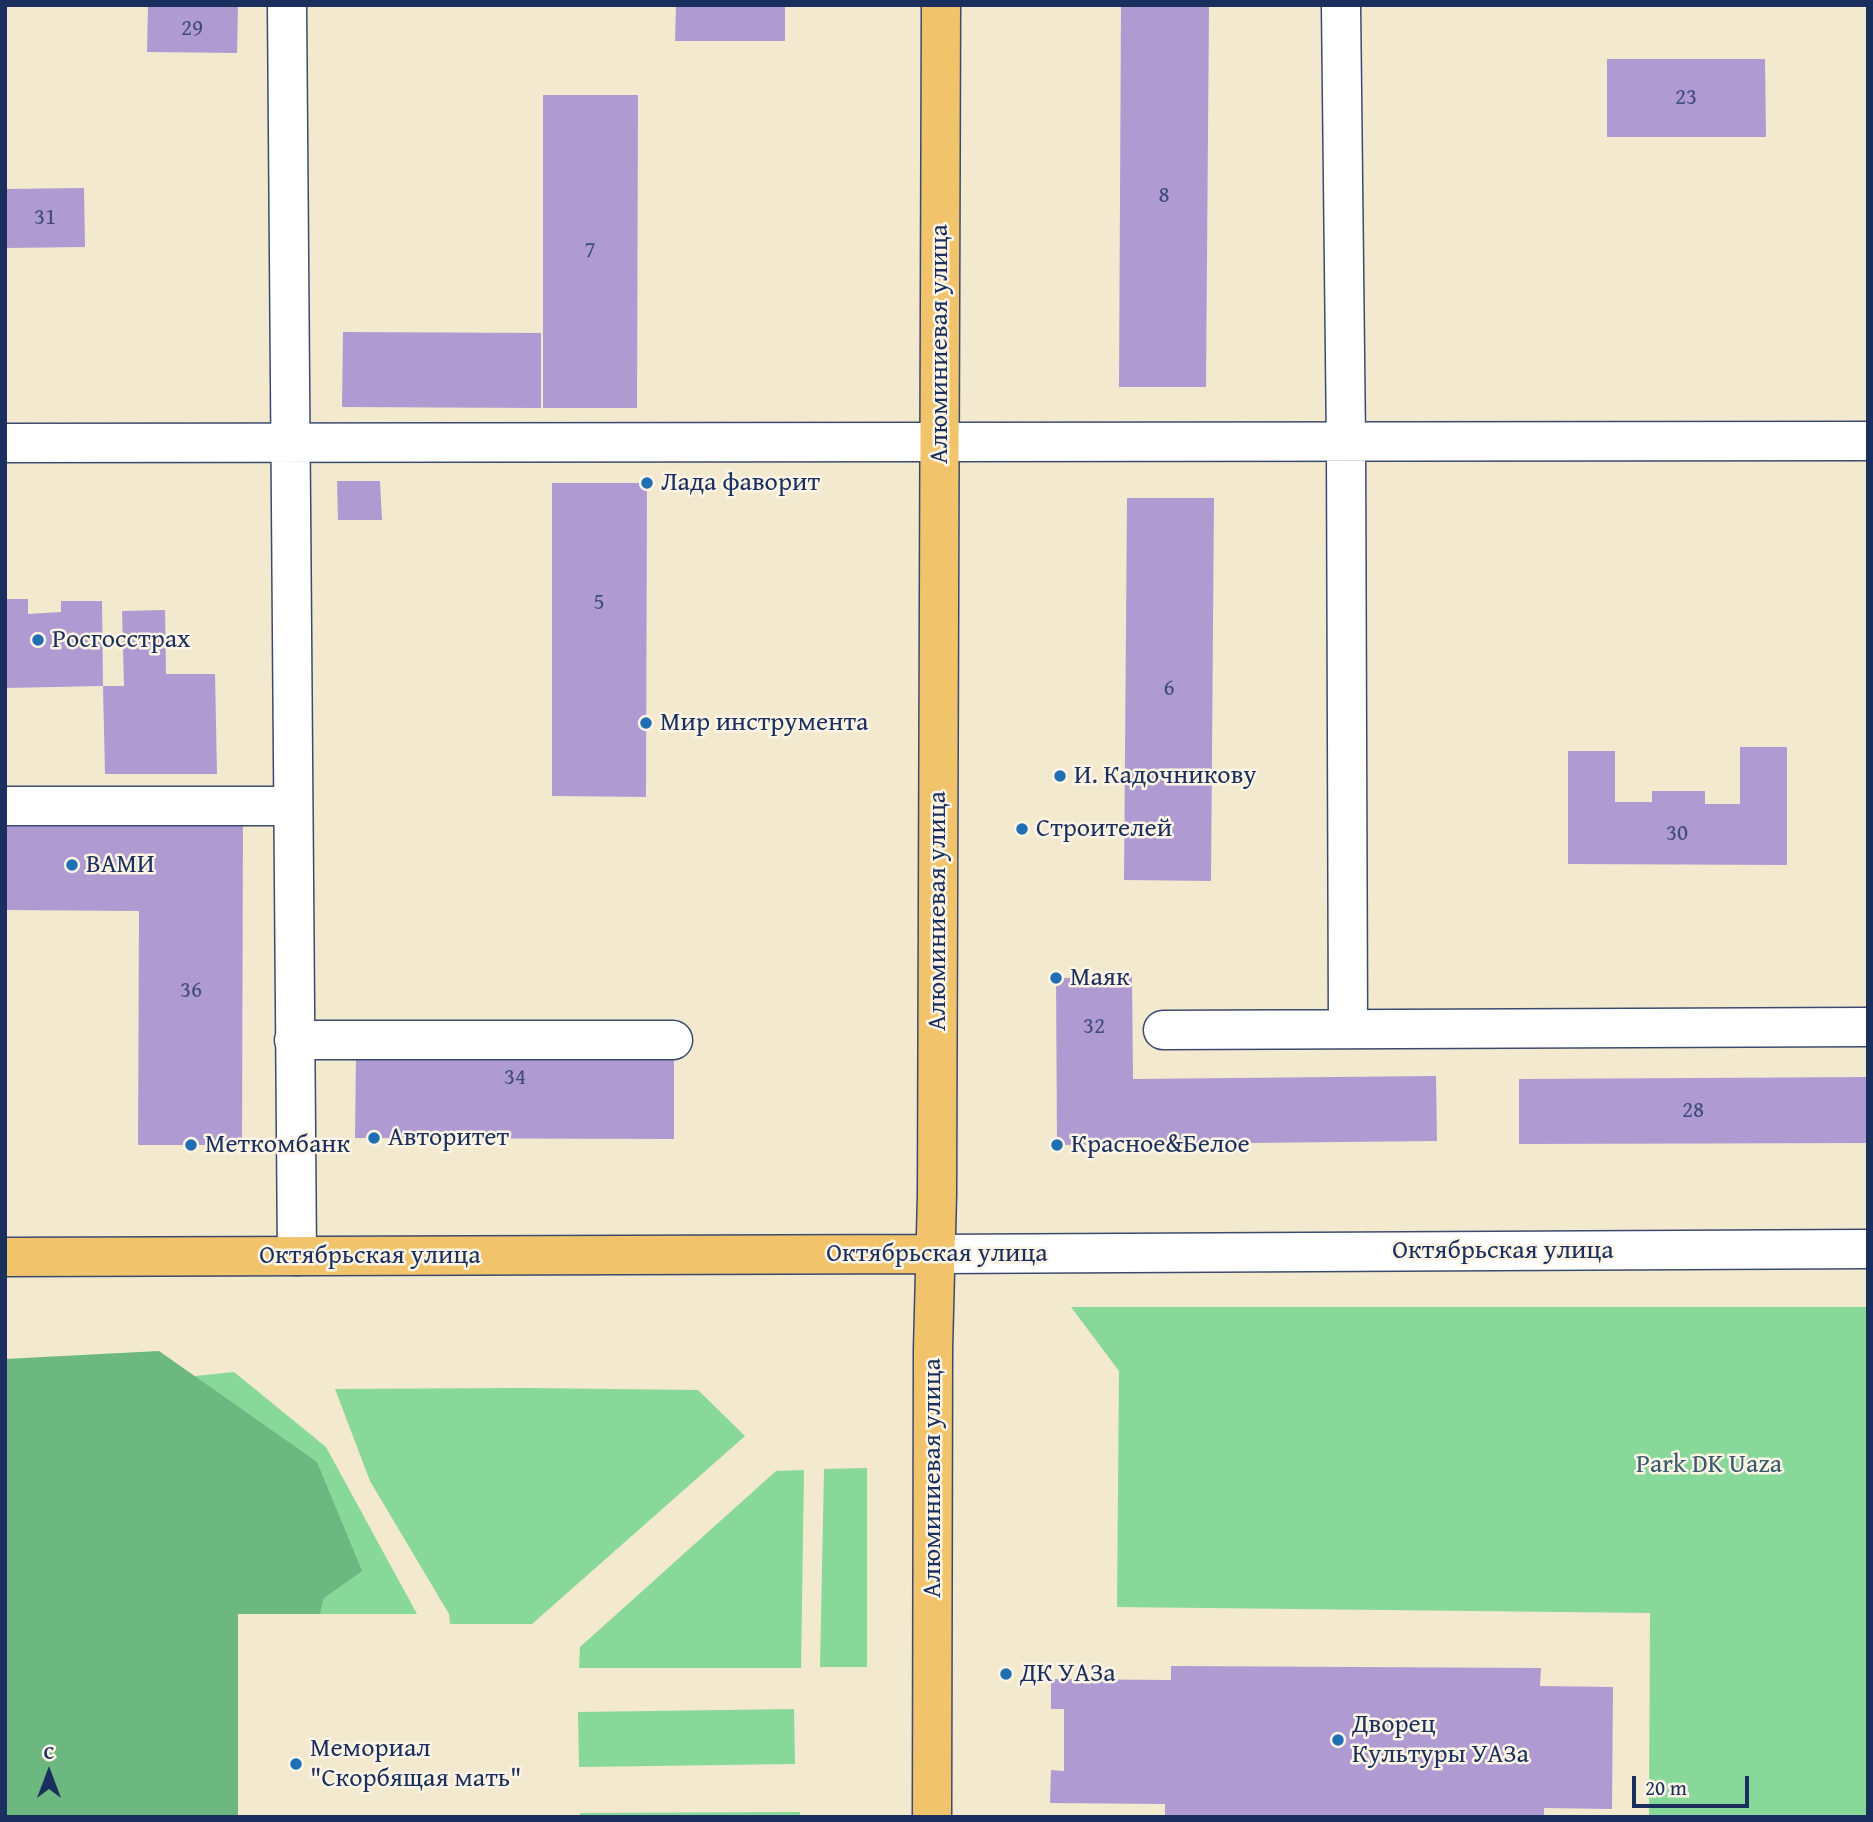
<!DOCTYPE html>
<meta charset="utf-8">
<style>
body{margin:0}
#map{position:relative;width:1873px;height:1822px;overflow:hidden;background:#f3e9ce;font-family:"Gentium Book Plus",serif}
canvas{display:block}
.frame{position:absolute;inset:0;border:7px solid #1b2f5e;pointer-events:none}
.north{position:absolute;left:14px;top:1738px;width:70px;height:70px;-webkit-text-stroke:5px #fcf5e5;paint-order:stroke;rotate:0deg;font-size:19px;font-weight:700;line-height:28px;text-align:center;color:#1b2f5e}
.north::after{content:'';display:block;margin:auto;width:24px;height:32px;background:#1b2f5e;clip-path:polygon(50% 0,100% 100%,50% 72%,0 100%)}
.scale{position:absolute;left:1632px;top:1776px;width:117px;height:32px;box-sizing:border-box;border:4px solid #1b2f5e;border-top:0;padding-left:9px;font-size:21px;line-height:24px;white-space:nowrap;color:#1b2f5e;-webkit-text-stroke:5px #fcf5e5;paint-order:stroke}
</style>
<div id="map">
<canvas width="1873" height="1822"></canvas>
<div class="frame"></div>
<div class="north">С</div>
<div class="scale">20 m</div>
</div>
<script>
const ctx = document.querySelector('canvas').getContext('2d');
ctx.lineJoin = 'round';
function fillPath(path, color) { ctx.fillStyle = color; ctx.fill(path, 'evenodd'); }
function stroke(path, color, width, dash) { ctx.strokeStyle = color; ctx.lineWidth = width; ctx.lineCap = dash ? 'butt' : 'round'; ctx.setLineDash(dash || []); ctx.stroke(path); }
function write(font, color, halo, rows, align = 'center') {
  ctx.font = font + ' "Gentium Book Plus",serif'; ctx.lineWidth = 5; ctx.setLineDash([]); ctx.textBaseline = 'middle'; ctx.strokeStyle = halo; ctx.fillStyle = color; for (const [text, x, y, turn = 0] of rows) {
    ctx.save(); ctx.translate(x, y); ctx.rotate((+turn || 0) * Math.PI / 180); ctx.textAlign = isNaN(turn) ? turn : align; if (halo) ctx.strokeText(text, 0, 0); ctx.fillText(text, 0, 0); ctx.restore();
  }
}
fillPath(new Path2D(`
 M1071 1307H1868V1817H1649L1650 1613 1117 1607 1119 1371Z
 M234 1372 326 1447 417 1614H320L324 1598 195 1376Z
 M525 1388 698 1390 745 1436 532 1624H450L449 1614 370 1481 335 1389Z
 M867 1468V1667H820L824 1469Z
 M804 1470 801 1668H579L580 1647 776 1471Z
 M794 1709 795 1764 579 1767 578 1712Z
 M800 1812V1817H580V1813Z`), '#87d899');
fillPath(new Path2D(`
 M159 1351 317 1462 362 1571 324 1598 320 1614H238V1817H5V1359Z`), '#6db881');
fillPath(new Path2D(`
 M148 5H238L237 53 147 52Z
 M676 5H785V41H675Z
 M1121 5H1209L1206 387H1119Z
 M1607 59H1765L1766 137H1607Z
 M543 95H638L637 408H543Z
 M84 188 85 247 5 248V189Z
 M343 332 541 333V408L342 407Z
 M337 481H380L382 520H338Z
 M552 483H647L646 797 552 796Z
 M1127 498H1214L1211 881 1124 880Z
 M5 599H28V614L61 612V601H102L103 686H124L122 611 165 610 166 674H215L217 774H105L103 686 5 688Z
 M1740 747H1787V865L1568 864V751H1615V802H1652V791H1705V804H1740Z
 M5 820H243L242 1145H138L139 911 5 910Z
 M1132 977 1133 1079 1436 1076 1437 1141 1057 1145 1056 978Z
 M356 1055 674 1056V1139L355 1138Z
 M1868 1077V1143L1519 1144V1079Z
 M1171 1666 1541 1668 1540 1686 1613 1687 1612 1809 1544 1808V1817H1165V1804L1050 1803 1051 1770 1064 1771V1709H1051V1679L1171 1680Z`), '#af9bd2');
const minor = new Path2D(`
 M287 5 297 1256
 M1341 5 1346 443 1348 1029
 M5 443 1868 441
 M5 806H293
 M1163 1030 1868 1027
 M294 1040H673
 M937 1254 1868 1249`);
const major = new Path2D(`
 M5 1257 937 1254
 M932 1817 933 1349 937 1195 941 5`);
stroke(minor, '#3b4b6f', 41);
stroke(major, '#3b4b6f', 41);
stroke(minor, '#fff', 38);
stroke(major, '#f1c36a', 38);
for (const [x, y, r, color] of [
 [647,483,7,"#1f6fb2"],
 [38,640,7,"#1f6fb2"],
 [646,723,7,"#1f6fb2"],
 [1060,776,7,"#1f6fb2"],
 [1022,829,7,"#1f6fb2"],
 [72,865,7,"#1f6fb2"],
 [1056,978,7,"#1f6fb2"],
 [374,1138,7,"#1f6fb2"],
 [191,1145,7,"#1f6fb2"],
 [1057,1145,7,"#1f6fb2"],
 [1006,1674,7,"#1f6fb2"],
 [1338,1740,7,"#1f6fb2"],
 [296,1764,7,"#1f6fb2"]
]) { const dot = new Path2D(); dot.arc(x, y, r, 0, 2 * Math.PI); ctx.fillStyle = color; ctx.fill(dot); stroke(dot, '#fcf5e5', 2.5); }
write('23px', '#404a7b', null, [
 ["29",192,29],
 ["23",1686,98],
 ["8",1164,196],
 ["31",45,218],
 ["7",590,251],
 ["5",599,603],
 ["6",1169,689],
 ["30",1677,834],
 ["36",191,991],
 ["32",1094,1027],
 ["34",515,1078],
 ["28",1693,1111]
]);
write('26px', '#1b2f5e', '#fcf5e5', [
 ["Алюминиевая улица",940,344,-90],
 ["Алюминиевая улица",938,911,-90],
 ["Октябрьская улица",1503,1251],
 ["Октябрьская улица",937,1254],
 ["Октябрьская улица",370,1256],
 ["Алюминиевая улица",933,1478,-90]
]);
write('26px', '#1b2f5e', '#fcf5e5', [
 ["Лада фаворит",661,483],
 ["Росгосстрах",52,640],
 ["Мир инструмента",660,723],
 ["И. Кадочникову",1074,776],
 ["Строителей",1036,829],
 ["ВАМИ",86,865],
 ["Маяк",1070,978],
 ["Авторитет",388,1138],
 ["Меткомбанк",205,1145],
 ["Красное&Белое",1071,1145],
 ["ДК УАЗа",1020,1674],
 ["Дворец",1352,1725],
 ["Культуры УАЗа",1352,1755],
 ["Мемориал",310,1749],
 ["\"Скорбящая мать\"",310,1779]
], 'left');
write('26px', '#36596d', '#fcf5e5', [
 ["Park DK Uaza",1709,1465]
]);
</script>
